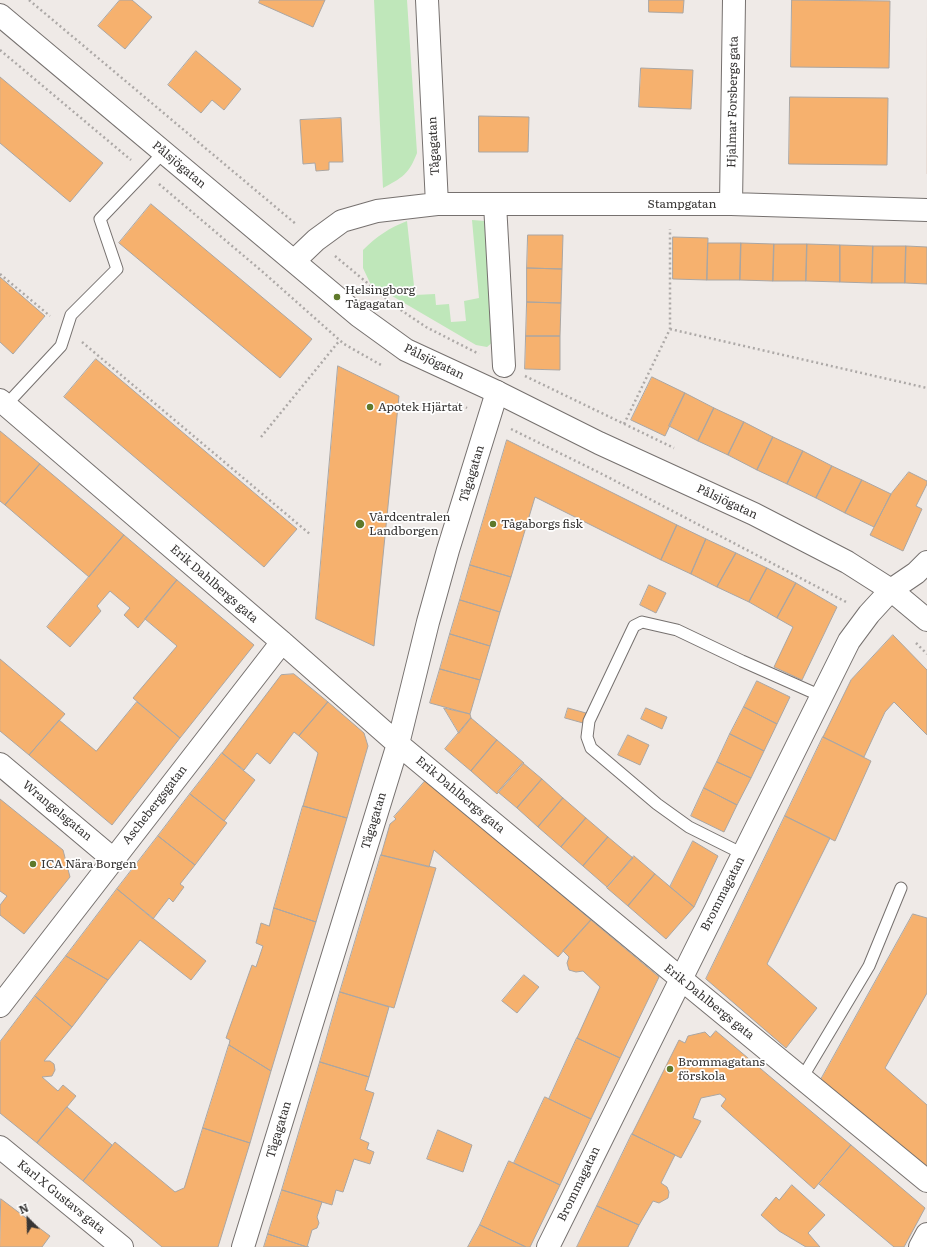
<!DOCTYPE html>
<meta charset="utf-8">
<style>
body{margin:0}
#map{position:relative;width:927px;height:1247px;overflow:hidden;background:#efeae7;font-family:Literata,serif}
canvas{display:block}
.north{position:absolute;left:8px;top:1199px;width:40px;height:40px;-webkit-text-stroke:3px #fff;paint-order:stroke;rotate:337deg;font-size:11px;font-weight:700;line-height:16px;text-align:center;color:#373534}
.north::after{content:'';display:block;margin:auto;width:14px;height:18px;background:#373534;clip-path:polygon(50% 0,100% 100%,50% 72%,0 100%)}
</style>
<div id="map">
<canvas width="927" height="1247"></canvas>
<div class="north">N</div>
</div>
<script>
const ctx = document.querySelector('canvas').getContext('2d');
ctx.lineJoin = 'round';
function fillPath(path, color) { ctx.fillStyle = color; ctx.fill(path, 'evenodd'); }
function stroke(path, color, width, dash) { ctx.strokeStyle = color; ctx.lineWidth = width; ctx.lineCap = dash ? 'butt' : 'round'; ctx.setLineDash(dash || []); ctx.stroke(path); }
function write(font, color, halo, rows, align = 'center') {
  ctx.font = font + ' Literata,serif'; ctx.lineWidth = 3.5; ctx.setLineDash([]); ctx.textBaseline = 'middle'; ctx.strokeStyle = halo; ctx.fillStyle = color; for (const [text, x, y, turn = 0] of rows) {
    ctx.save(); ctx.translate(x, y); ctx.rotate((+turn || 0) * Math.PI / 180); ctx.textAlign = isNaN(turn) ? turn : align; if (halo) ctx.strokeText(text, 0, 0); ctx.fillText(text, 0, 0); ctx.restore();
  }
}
fillPath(new Path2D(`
 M927 0V174H926Z`), '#e8dcd6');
fillPath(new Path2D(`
 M374 0H407L417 153C409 174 402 178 383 188Z
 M472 220 485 221 494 341 487 347 476 345 370 283 363 268V250C377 236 389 228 407 221L415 295 435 294 436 305 449 304 451 322 466 321 464 301 479 298Z`), '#bfe7ba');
const building = new Path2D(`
 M120 0H132L152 17 125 49 98 26Z
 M260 0H325L313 27 259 3Z
 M649 0H684L683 13 649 12Z
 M792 0 890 1 889 68 791 67Z
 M196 51 241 89 224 110 212 100 201 113 168 85Z
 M641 68 693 70 691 109 639 107Z
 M0 77 103 163 70 202 0 143Z
 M790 97 888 98 887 165 789 164Z
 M479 116 529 117 528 152H479Z
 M341 118 343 162H329V170L316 171 315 163 303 164 300 120Z
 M151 204 312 339 280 378 119 243Z
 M528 235H563L562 269 527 268Z
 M673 237 708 238 707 280 673 279Z
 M708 243H741L740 280H707Z
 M741 243 774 244 773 281 740 280Z
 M774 244H807L806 281H773Z
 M807 244 840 245V282L806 281Z
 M840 245 873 246 872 283 840 282Z
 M873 246H906L905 283H872Z
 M906 246 927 247V284L905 283Z
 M527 268 562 269 561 303 527 302Z
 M0 277 45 316 13 354 0 342Z
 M527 302 561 303 560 336H526Z
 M526 336H560V370L525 369Z
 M96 359 297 529 264 567 64 397Z
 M338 366 399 396 374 646 316 619Z
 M652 377 685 393 665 436 631 420Z
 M685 393 714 408 698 441 669 426Z
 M714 408 744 422 728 455 698 441Z
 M744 422 773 437 757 470 728 455Z
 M0 431 40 464 5 505 0 501Z
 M773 437 803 451 787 484 757 470Z
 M507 440 677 525 661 560 535 497 511 577 470 565Z
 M803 451 832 466 816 498 787 484Z
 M40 464 124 535 89 577 5 505Z
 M832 466 862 480 845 513 816 498Z
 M909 472 927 481V484L916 506 922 509 903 551 870 535 891 494Z
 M862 480 891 494 874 527 845 513Z
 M677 525 706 539 691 574 661 560Z
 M124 535 177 580 138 628 124 615 130 608 110 591 97 606 101 611 70 647 47 627Z
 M706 539 736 553 717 587 691 574Z
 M736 553 767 568 749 602 717 587Z
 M470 565 511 577 500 612 460 600Z
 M767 568 796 583 777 618 749 602Z
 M177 580 254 645 180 738 133 698 177 646 145 619Z
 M796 583 837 607 802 680 774 667 793 627 777 618Z
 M649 585 666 593 656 613 640 605Z
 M460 600 500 612 490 646 450 634Z
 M450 634 490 646 480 680 440 669Z
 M893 635 927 670V735L894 702 885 712 864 757 823 737 851 680Z
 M0 659 65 714 29 755 0 731Z
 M440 669 480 680 470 714 430 703Z
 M294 674 328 702 299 736 294 732 270 764 257 753 244 770 222 753 281 675Z
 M757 681 790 697 777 724 744 707Z
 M137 702 180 738 112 825 29 755 59 720 96 751Z
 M328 702 364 733 368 746 347 818 303 806 318 753 299 736Z
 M744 707 777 724 764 751 730 734Z
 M444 708 470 714 471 718 459 733Z
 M568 708 586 713 583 723 565 718Z
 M646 708 667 717 662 729 641 719Z
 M471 718 497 740 471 771 445 749Z
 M730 734 764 751 751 778 717 762Z
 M628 735 649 745 640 765 618 755Z
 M823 737 871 761 835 841 785 816Z
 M497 740 524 763 497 794 471 771Z
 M222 753 255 780 224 821 190 794Z
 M717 762 751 778 737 805 704 788Z
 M523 763 542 779 517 808 498 792Z
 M542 779 563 798 538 827 517 808Z
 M426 780 591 920 558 957 434 850 429 867 381 855 390 824 396 819 394 817Z
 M704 788 737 805 724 832 691 816Z
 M190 794 227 823 195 865 158 836Z
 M563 798 586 818 561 847 538 827Z
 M0 799 63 850 70 877 24 934 0 915V905L7 896 0 891Z
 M303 806 347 818 316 922 274 908Z
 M785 816 830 838 767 964 817 1008 786 1048 706 979Z
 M586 818 608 837 583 866 561 847Z
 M158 836 195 865 180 884 184 887 173 902 169 898 153 919 117 889Z
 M608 837 633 858 607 887 583 866Z
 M693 841 718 856 694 907 670 887Z
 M381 855 436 868 394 1008 340 992Z
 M634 856 655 874 628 906 607 888Z
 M655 874 694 907 666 939 628 906Z
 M117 889 206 961 191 980 140 940 108 980 66 956Z
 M274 908 316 922 271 1071 229 1045 230 1040 226 1038 252 965 256 967 263 946 256 943 261 923 269 926Z
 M913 914 927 918V993L885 1068 927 1105V1171L819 1083Z
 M591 920 659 977 620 1058 577 1038 600 987 583 971 576 972 569 970 567 963 569 957 563 951Z
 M66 956 108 980 72 1027 35 996Z
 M524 975 539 987 517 1013 502 1001Z
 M340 992 389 1007 369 1077 320 1062Z
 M35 996 72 1027 44 1061H50L54 1064 55 1070 52 1076 42 1077 58 1091 63 1085 76 1096 37 1143 0 1113V1042Z
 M716 1031 851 1145 814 1189 721 1106 726 1099 720 1094 701 1098 693 1118 701 1121 681 1158 632 1134 679 1040 685 1043 688 1036 705 1032 710 1037Z
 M577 1038 620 1058 591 1119 549 1099Z
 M229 1045 271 1071 250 1143 203 1128Z
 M320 1062 369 1077 365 1090 374 1093 360 1139 369 1143 367 1149 374 1152 370 1164 354 1159 343 1192 336 1190 332 1205 282 1190Z
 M545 1097 591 1119 560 1185 514 1163Z
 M67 1107 112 1145 83 1181 37 1143Z
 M203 1128 250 1143 218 1247H162L83 1181 115 1142 175 1192 184 1188Z
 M438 1130 472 1145 463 1172 427 1159Z
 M632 1134 675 1155 661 1183 667 1187 669 1192 668 1198 659 1203 653 1201 639 1225 597 1206Z
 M851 1145 925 1208 904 1247H894L819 1184Z
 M509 1161 560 1185 530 1247H526L480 1225Z
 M792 1185 825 1215 808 1233 820 1247H806L779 1231 761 1215 776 1197 779 1200Z
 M282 1190 322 1202 317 1217 319 1223 317 1228 312 1230 307 1247 268 1234Z
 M1 1199 50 1236 42 1247H0Z
 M597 1206 639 1225 628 1247H577Z
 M480 1225 526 1247H468Z
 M268 1234 307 1247H309H264Z`);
fillPath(building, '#f6b16e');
stroke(building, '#aaa6a3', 1);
const lane = new Path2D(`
 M6 405 61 346 71 315 117 269 100 219 164 152
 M743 854 689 827 657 804 591 748 587 737 589 721 634 626 642 622 677 630 742 661 821 696
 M802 1078 869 966 901 888`);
const street = new Path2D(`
 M427 0 437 204
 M495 204 504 366
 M731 204 734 0
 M294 261 316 240 342 221 377 211 437 204H731L927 210
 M0 400 282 642 398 744 680 978 927 1181
 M0 764 113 859
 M0 1006 282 642
 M0 1147 122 1247
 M243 1247 398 744 428 622 448 550 497 392
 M548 1247 849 641 869 614 891 590 916 573 927 562
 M920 1247 927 1234`);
const secondary = new Path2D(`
 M0 15 359 316 406 350 497 392 599 443 754 514 847 562 891 590 927 620`);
stroke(lane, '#76716f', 13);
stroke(street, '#76716f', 24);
stroke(secondary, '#76716f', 24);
stroke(new Path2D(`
 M29 0 297 225
 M0 50 131 160
 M159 184 264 273 344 344 381 365
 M335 256 395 306 426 327 479 354
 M0 274 50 316
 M670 329 927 388
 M82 342 311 535
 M525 376 674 448
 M457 403 467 408
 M624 424 670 329V229
 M511 429 602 474 848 603
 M261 437 340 340
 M916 643 927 654`), '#ada9a7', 2.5, [2, 3]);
stroke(lane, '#fff', 11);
stroke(street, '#fff', 22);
stroke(secondary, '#fff', 22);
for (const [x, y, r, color] of [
 [337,297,4,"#5f792b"],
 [370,407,4,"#5f792b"],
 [360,524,5,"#5f792b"],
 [493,524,4,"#5f792b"],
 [33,864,4,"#5f792b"],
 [670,1069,4,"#5f792b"]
]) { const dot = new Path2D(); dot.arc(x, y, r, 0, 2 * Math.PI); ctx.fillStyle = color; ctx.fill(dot); stroke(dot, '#fff', 1.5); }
write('12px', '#373534', '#fff', [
 ["Hjalmar Forsbergs gata",733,102,-89],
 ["Tågagatan",434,146,-93],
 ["Pålsjögatan",179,165,40],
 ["Stampgatan",682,204],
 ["Pålsjögatan",434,362,26],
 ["Tågagatan",472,474,-73],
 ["Pålsjögatan",727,502,25],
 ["Erik Dahlbergs gata",214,584,41],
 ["Erik Dahlbergs gata",460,795,40],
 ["Aschebergsgatan",155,805,-52],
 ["Wrangelsgatan",57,811,40],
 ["Tågagatan",374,821,-73],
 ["Brommagatan",723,894,-63],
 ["Erik Dahlbergs gata",709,1002,39],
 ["Tågagatan",279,1130,-73],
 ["Brommagatan",579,1184,-64],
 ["Karl X Gustavs gata",61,1197,39]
]);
write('12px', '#373534', '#fff', [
 ["Helsingborg",345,290],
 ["Tågagatan",345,304],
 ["Apotek Hjärtat",378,407],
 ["Vårdcentralen",369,517],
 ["Landborgen",369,531],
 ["Tågaborgs fisk",501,524],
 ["ICA Nära Borgen",41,864],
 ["Brommagatans",678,1062],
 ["förskola",678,1076]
], 'left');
</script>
